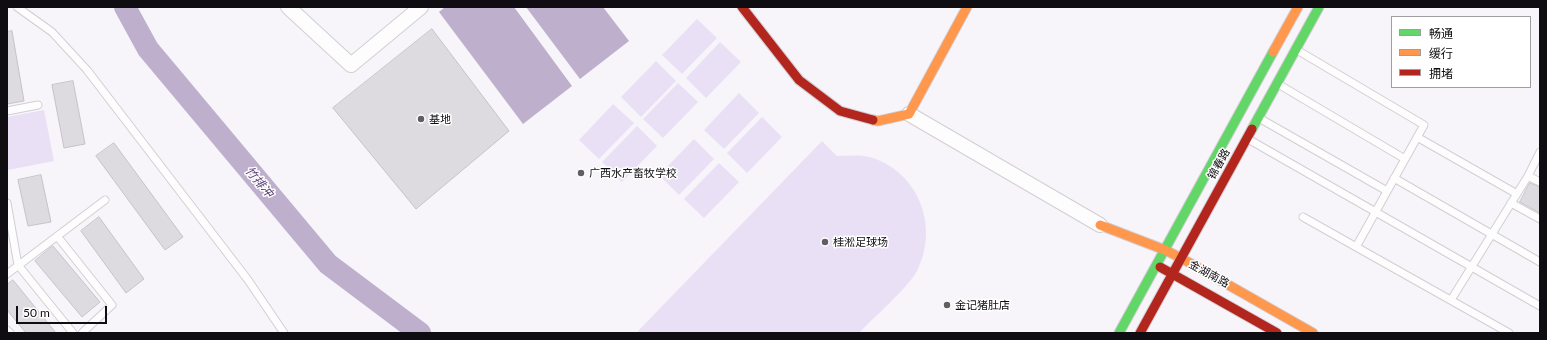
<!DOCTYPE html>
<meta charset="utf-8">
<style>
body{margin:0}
#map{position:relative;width:1547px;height:340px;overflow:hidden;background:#f7f4fa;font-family:Lato,"Noto Sans SC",sans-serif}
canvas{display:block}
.frame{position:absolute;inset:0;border:8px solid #0f0d11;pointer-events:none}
.legend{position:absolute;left:1391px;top:16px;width:140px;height:72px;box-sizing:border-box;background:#fff;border:1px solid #9f9ea0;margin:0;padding:5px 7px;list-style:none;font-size:12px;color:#0f0d11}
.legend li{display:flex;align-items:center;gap:8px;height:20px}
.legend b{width:20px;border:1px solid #9f9ea0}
.scale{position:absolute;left:16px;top:306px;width:91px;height:18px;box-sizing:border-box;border:2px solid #0f0d11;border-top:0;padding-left:5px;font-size:12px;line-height:14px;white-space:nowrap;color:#0f0d11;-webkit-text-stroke:3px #fff;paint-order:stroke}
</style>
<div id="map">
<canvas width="1547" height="340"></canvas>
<div class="frame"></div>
<ul class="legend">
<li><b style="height:5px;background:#63d668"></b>畅通</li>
<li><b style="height:5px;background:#ff974d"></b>缓行</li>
<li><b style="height:5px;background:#b3261e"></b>拥堵</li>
</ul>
<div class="scale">50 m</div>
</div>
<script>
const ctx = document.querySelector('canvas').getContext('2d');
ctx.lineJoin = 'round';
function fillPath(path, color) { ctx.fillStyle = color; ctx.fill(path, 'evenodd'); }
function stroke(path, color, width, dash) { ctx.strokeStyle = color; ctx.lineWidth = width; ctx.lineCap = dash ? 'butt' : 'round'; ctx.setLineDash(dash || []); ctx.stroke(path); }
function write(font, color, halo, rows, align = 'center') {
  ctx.font = font + ' Lato,"Noto Sans SC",sans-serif'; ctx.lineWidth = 3; ctx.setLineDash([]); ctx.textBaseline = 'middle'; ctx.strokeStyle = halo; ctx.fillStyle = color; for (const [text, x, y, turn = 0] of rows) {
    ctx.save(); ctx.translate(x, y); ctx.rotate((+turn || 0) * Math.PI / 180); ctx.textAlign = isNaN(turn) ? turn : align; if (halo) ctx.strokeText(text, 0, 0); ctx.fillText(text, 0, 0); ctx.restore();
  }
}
fillPath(new Path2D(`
 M697 19 717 38 682 74 662 55Z
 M720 42 741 62 706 98 686 78Z
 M656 61 676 81 641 117 621 97Z
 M678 83 698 102 663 138 643 119Z
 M739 93 759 113 724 149 704 130Z
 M613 104 634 123 599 159 579 140Z
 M44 110 54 161 8 170 7 117Z
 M762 117 782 137 747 173 727 153Z
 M637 126 657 146 622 182 602 162Z
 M694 139 714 159 679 195 659 175Z
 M822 141 837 156C849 156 861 154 873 158 920 174 939 228 917 271 906 290 875 316 859 333H641L638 331Z
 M719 163 739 182 704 218 684 199Z`), '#eae0f6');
fillPath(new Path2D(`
 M445 7H514L572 86 523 124 439 12Z
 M526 7H603L629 41 580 79Z`), '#beb0cd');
stroke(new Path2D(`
 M125 7 148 49 328 264 420 333`), '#beb0cd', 22);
const building = new Path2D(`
 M432 29 509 131 416 209 333 108Z
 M12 31 24 101 7 104V32Z
 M73 81 85 144 64 148 52 85Z
 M114 143 183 237 165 250 96 156Z
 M41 175 51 222 28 226 18 180Z
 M1530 183 1540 187V213L1520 202Z
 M99 217 144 279 126 293 81 231Z
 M53 246 100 302 82 317 35 261Z
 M13 280 56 333H26L7 310V285Z`);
fillPath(building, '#dddbdf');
stroke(building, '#c6c3c8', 1);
const lane = new Path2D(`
 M17 7 52 32 87 70 248 280 284 333
 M1297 50 1424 125 1356 247
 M1278 84 1405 159
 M7 111 38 105
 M1259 118 1387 191
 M1417 137 1517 194
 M1248 139 1540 306
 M1528 176 1540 182
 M1394 178 1540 262
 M7 203 18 265 73 333
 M1511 203 1540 219
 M1303 217 1509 333
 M57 236 112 305 82 333
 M7 274 105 200
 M1451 300 1528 176 1540 152
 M7 330 10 333`);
const street = new Path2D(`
 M288 7 351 65 421 7
 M909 114 1100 225`);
const fast = new Path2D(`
 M1252 129 1319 7
 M1119 333 1273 52`);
const slow = new Path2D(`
 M1273 52 1298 7
 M873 120 878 121 909 114 967 7
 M1100 225 1165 250 1181 258 1313 333`);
const jam = new Path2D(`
 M742 7 799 80 840 111 873 120
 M1160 267 1277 333
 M1140 333 1252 129`);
stroke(lane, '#d1cfd4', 9);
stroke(street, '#d1cfd4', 16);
stroke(fast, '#d1cfd4', 11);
stroke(slow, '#d1cfd4', 11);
stroke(jam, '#d1cfd4', 11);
stroke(lane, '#fefdfe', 7);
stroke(street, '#fefdfe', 14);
stroke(fast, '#63d668', 9);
stroke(slow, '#ff974d', 9);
stroke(jam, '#b3261e', 9);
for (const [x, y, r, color] of [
 [421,119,4,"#605e63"],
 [581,173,4,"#605e63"],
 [825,242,4,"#605e63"],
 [947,305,4,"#605e63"]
]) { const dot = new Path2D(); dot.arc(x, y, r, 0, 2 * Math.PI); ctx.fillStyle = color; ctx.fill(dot); stroke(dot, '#fff', 1.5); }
write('11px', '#0f0d11', '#fff', [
 ["基地",429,119],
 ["广西水产畜牧学校",589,173],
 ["桂淞足球场",833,242],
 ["金记猪肚店",955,305]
], 'left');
write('11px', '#0f0d11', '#fff', [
 ["锦春路",1219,164,-61],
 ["金湖南路",1209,274,29]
]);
write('italic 12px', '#5e4278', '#fff', [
 ["竹排冲",259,182,50]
]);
</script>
